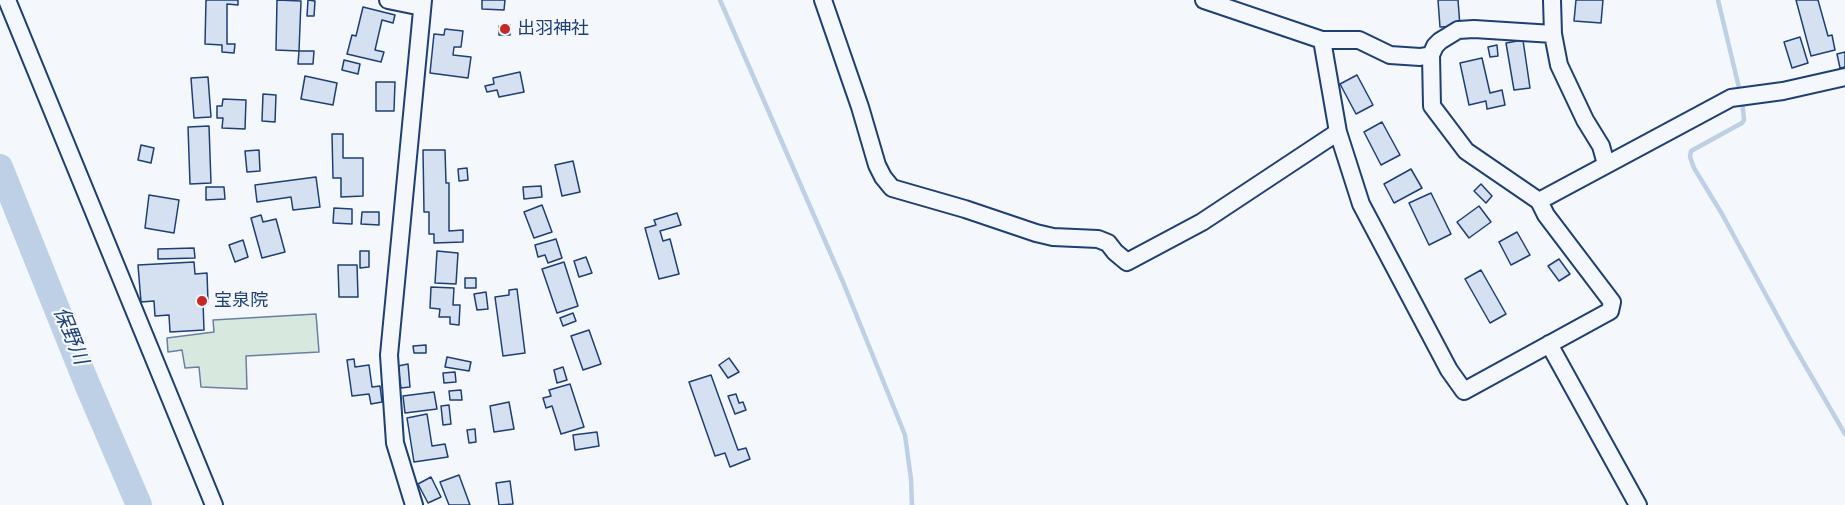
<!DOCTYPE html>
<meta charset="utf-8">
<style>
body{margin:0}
canvas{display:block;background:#f4f7fb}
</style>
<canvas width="1845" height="505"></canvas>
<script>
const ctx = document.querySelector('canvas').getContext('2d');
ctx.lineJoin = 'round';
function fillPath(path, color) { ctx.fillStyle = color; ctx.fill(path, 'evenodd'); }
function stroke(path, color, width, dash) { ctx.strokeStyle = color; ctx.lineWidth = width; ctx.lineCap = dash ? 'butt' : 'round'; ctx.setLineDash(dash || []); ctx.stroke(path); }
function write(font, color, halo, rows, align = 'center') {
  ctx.font = font + ' "Archivo Narrow","Noto Sans JP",sans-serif'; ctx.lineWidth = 4.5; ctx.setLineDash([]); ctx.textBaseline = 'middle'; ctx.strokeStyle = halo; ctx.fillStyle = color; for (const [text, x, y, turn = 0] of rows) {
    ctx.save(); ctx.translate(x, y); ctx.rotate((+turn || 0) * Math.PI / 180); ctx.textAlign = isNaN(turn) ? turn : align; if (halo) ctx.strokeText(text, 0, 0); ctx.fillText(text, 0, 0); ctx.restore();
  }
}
const green = new Path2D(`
 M316 314 319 352 246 356 247 389 201 387 199 367 185 368 182 350 168 352 167 338 214 332 213 320Z`);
fillPath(green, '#d7e8df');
stroke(green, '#687fa3', 1.5);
stroke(new Path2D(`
 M720 0 843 282 905 435 911 479 912 505
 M1718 0 1740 92
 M1742 100 1744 120 1742 123 1691 151 1690 157 1694 168 1722 214 1791 341 1845 434`), '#bed0e5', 4.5);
stroke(new Path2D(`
 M0 167 87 384 139 505`), '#bed0e5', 26);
const building = new Path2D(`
 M206 0H238V5L227 4V44H235L234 53 222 52V45L205 44Z
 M277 0 301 1 299 51H314L313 64H298L299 51 276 50Z
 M308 0 315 1 314 16H307Z
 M482 0H505L504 10 482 9Z
 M1438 0H1458L1460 26 1440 27Z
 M1576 0H1603L1601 23 1574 21Z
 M1796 0H1818L1828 36 1832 35 1835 50 1811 56Z
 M363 7 395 15 393 23 382 20 375 50 384 52 381 62 347 54 352 35 356 36Z
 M510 25V35H499V26Z
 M445 29 463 31 461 47H454L453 55 471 57 468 78 430 73 434 34 444 35Z
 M1800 37 1808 63 1792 68 1784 42Z
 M1523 40 1530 88 1514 90 1506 43Z
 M1497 45 1498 56 1490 57 1488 47Z
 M1845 52V67L1840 68 1837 54Z
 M1482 58 1490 93 1502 90 1505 105 1487 109 1486 101 1469 105 1460 63Z
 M344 60 360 64 358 74 342 70Z
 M520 72 524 92 499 97 497 90 487 92 485 86 494 84 493 78Z
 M1357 75 1373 105 1356 114 1340 84Z
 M305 76 337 83 333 105 301 99Z
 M208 77 211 117 194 118 191 78Z
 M376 82H395L394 111H376Z
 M263 94 276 95 275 122 262 121Z
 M223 99 246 100 245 129 222 128 223 118H217V106H222Z
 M1382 122 1400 155 1381 165 1364 132Z
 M209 126 211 183 190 184 188 127Z
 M332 134H343V158H363V196L341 197V178H333Z
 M141 145 154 148 151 163 138 160Z
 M259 150 260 171 247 172 245 151Z
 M423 150H445L446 183H449V231L463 230V242L434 243V234H429V212H424Z
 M573 161 580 192 562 196 555 165Z
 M467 168 468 180 459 181 458 169Z
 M1411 169 1422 188 1394 203 1384 184Z
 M316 177 320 207 293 210 291 197 257 202 255 185Z
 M1481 184 1492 196 1486 203 1474 191Z
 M541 186 542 197 524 199 523 187Z
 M206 187H224L225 199 206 200Z
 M1431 193 1451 234 1429 245 1409 203Z
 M149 195 179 200 174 233 145 228Z
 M542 205 552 232 534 238 524 212Z
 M1479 206 1491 222 1469 238 1457 222Z
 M334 208 352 209V224L333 223Z
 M362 212H379V225L361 224Z
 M677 213 681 225 660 231 663 241 670 239 679 274 659 279 645 228 656 225 654 220Z
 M261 215 263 222 276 219 285 252 262 258 251 218Z
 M1517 232 1530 255 1511 265 1499 242Z
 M556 239 562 258 548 263 545 255 538 257 535 245Z
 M243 240 248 257 235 262 229 245Z
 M194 248 195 258 158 259V249Z
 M360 251H369V267L360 268Z
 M437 251 458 253 456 284 435 283Z
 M586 257 592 273 579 277 574 261Z
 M1559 259 1570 274 1559 281 1548 266Z
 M194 262 195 274 207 273 208 302H203L204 330 170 332 169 315 155 316 154 301 141 302 138 265Z
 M564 262 578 306 557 313 542 269Z
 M338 265H357L358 297H339Z
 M1481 270 1506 314 1490 323 1465 279Z
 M465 278H476V288H465Z
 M431 287 454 288 453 305H460L459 325 450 324V317H439L440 309 430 308Z
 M517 289 525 353 503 356 495 297 509 295V290Z
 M486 292 488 309 477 310 474 294Z
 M573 313 576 321 563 326 560 318Z
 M589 330 601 364 583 370 571 336Z
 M426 345V353H414L413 346Z
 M447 357 471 362 469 371 445 367Z
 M729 358 739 372 728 378 719 365Z
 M354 359 355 367 369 365 372 387 380 386 382 402 371 404 369 394 352 396 347 360Z
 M408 364 410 387 401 388 398 366Z
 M563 367 567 380 557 383 554 370Z
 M455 372 456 382 444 383 443 373Z
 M711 375 738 450 746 448 750 459 730 467 725 453 715 456 689 382Z
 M570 384 584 427 561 434 552 406 546 408 543 398 551 396 549 390Z
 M461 390 462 400H450L449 391Z
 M434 392 437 409 405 413 403 396Z
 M736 394 739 403 743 402 746 410 735 414 728 396Z
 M509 402 514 429 494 432 490 406Z
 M449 405 451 424 443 425 441 406Z
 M427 414 432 446 445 444 448 457 414 462 407 418Z
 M475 429 476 442 469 443 467 430Z
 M597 432 599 446 575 450 573 435Z
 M459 475 470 505H449L440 482Z
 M431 477 441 497 428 503 418 484Z
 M510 481 513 504 499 505 496 483Z`);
fillPath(building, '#d5e0f0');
stroke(building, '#1d3f73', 1.5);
const minor = new Path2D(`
 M7 0 214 505
 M388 0 422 7
 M823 0 860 107 877 165 883 177 892 188 965 209 1036 233 1053 237 1098 239 1108 243 1115 252 1127 262 1202 222 1338 132
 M1204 0 1322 40H1359L1390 55 1420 57 1431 55
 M1552 0 1553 34 1559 65 1585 120 1601 146 1606 164
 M1322 40 1338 132 1361 204 1449 370 1464 391 1610 311 1612 302 1546 215 1539 201 1466 151 1432 106 1431 55 1435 46 1440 41 1458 30 1474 29 1553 34
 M1539 201 1731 98 1783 91 1845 77
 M1549 344 1638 505
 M414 505 395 443 389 355 423 0`);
stroke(minor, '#1d3f73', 20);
stroke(minor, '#f4f7fb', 16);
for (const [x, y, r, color] of [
 [505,29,6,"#c62828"],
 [202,301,6,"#c62828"]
]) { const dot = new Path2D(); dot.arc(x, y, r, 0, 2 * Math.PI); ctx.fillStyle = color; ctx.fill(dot); stroke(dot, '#f4f7fb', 2); }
write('18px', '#1d3f73', '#f4f7fb', [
 ["出羽神社",517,29],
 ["宝泉院",214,301]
], 'left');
write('italic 20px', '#1d3f73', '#f4f7fb', [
 ["保野川",70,336,68]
]);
</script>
